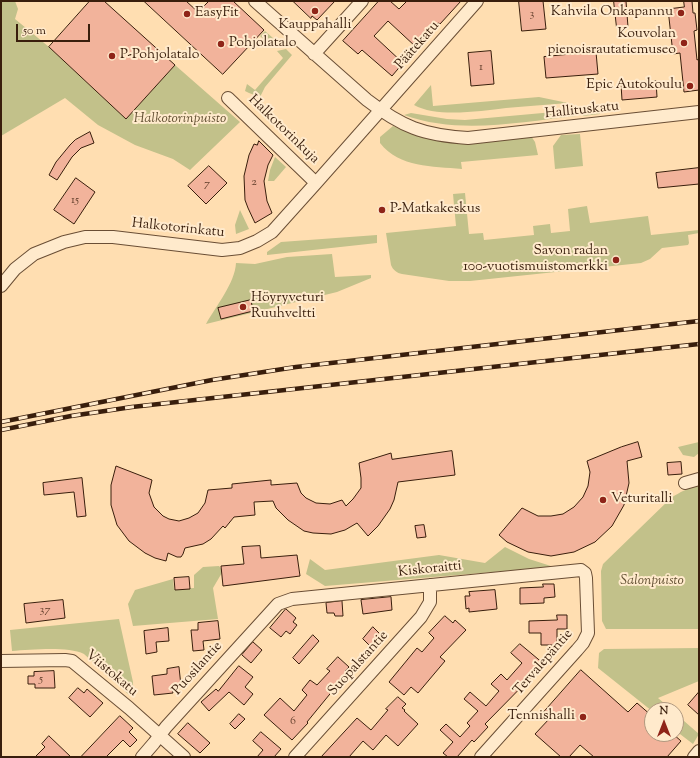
<!DOCTYPE html>
<meta charset="utf-8">
<style>
body{margin:0}
#map{position:relative;width:700px;height:758px;overflow:hidden;background:#ffdeb1;font-family:"Sorts Mill Goudy",serif}
canvas{display:block}
.frame{position:absolute;inset:0;border:2px solid #391e0c;pointer-events:none}
.north{position:absolute;left:644px;top:702px;width:40px;height:40px;box-sizing:border-box;background:#ffeacc;border:1px solid #b0987f;border-radius:50%;rotate:0deg;font-size:11px;font-weight:700;line-height:16px;text-align:center;color:#391e0c}
.north::after{content:'';display:block;margin:auto;width:14px;height:18px;background:#8f2418;clip-path:polygon(50% 0,100% 100%,50% 72%,0 100%)}
.scale{position:absolute;left:16px;top:24px;width:74px;height:18px;box-sizing:border-box;border:2px solid #391e0c;border-top:0;padding-left:5px;font-size:12px;line-height:14px;white-space:nowrap;color:#391e0c;-webkit-text-stroke:3px #ffeacc;paint-order:stroke}
</style>
<div id="map">
<canvas width="700" height="758"></canvas>
<div class="frame"></div>
<div class="north">N</div>
<div class="scale">50 m</div>
</div>
<script>
const ctx = document.querySelector('canvas').getContext('2d');
ctx.lineJoin = 'round';
function fillPath(path, color) { ctx.fillStyle = color; ctx.fill(path, 'evenodd'); }
function stroke(path, color, width, dash) { ctx.strokeStyle = color; ctx.lineWidth = width; ctx.lineCap = dash ? 'butt' : 'round'; ctx.setLineDash(dash || []); ctx.stroke(path); }
function write(font, color, halo, rows, align = 'center') {
  ctx.font = font + ' "Sorts Mill Goudy",serif'; ctx.lineWidth = 4; ctx.setLineDash([]); ctx.textBaseline = 'middle'; ctx.strokeStyle = halo; ctx.fillStyle = color; for (const [text, x, y, turn = 0] of rows) {
    ctx.save(); ctx.translate(x, y); ctx.rotate((+turn || 0) * Math.PI / 180); ctx.textAlign = isNaN(turn) ? turn : align; if (halo) ctx.strokeText(text, 0, 0); ctx.fillText(text, 0, 0); ctx.restore();
  }
}
fillPath(new Path2D(`
 M1 1H15L18 9 15 19 49 47 126 119 175 65 240 122 190 170 173 159 135 145 98 125 65 98 1 136Z
 M265 31 281 45 273 48 260 36Z
 M286 49 292 55 265 87 260 97 249 93 245 91 247 84 255 90 283 58 277 51Z
 M431 85 433 106 539 97 568 103C547 105 526 106 506 108 480 111 437 118 414 105Z
 M576 110V116C519 122 459 135 404 115L411 113 447 119 465 120Z
 M582 110H599L600 114 583 116Z
 M393 126 405 131 419 136H531L535 142 538 155 461 162 462 169C432 166 400 168 380 143V137Z
 M580 134 583 166 555 169 553 146 561 135Z
 M275 157 286 167 274 181H268L270 170Z
 M465 193 469 234 483 233 484 240 534 235 533 226 550 224 551 233 570 231 568 209 587 206 590 223 648 216 651 235 699 230V233L688 235 689 243 688 245 662 248 650 259 641 263 470 281H449L402 274C397 273 393 270 391 265L386 233 456 226 453 194Z
 M240 210 249 229 236 234 235 225Z
 M377 235V243L267 255V252L281 242Z
 M332 254 335 277 371 275V278L337 292 206 324C216 306 235 283 236 263L255 264 287 257Z
 M699 442V453L694 457 683 455 678 447Z
 M699 486V629H606L602 621 601 571 603 564 671 498C680 492 688 488 699 486Z
 M505 547 529 559 554 567 325 586 306 574 310 559 325 570 439 555 485 563Z
 M219 566 223 571 213 588 218 619 133 626 128 604 135 590 173 579 174 589 194 588V575L203 567Z
 M119 619 133 682C133 687 134 692 129 695L84 654C67 646 31 650 12 651L10 630Z
 M699 648V681L658 698 672 710H652V711L598 668 599 653 604 649Z
 M676 714 699 734 693 744 676 731Z`), '#c2c18a');
const building = new Path2D(`
 M90 1H104L175 65 126 119 49 47Z
 M144 1H186L198 12 209 1H233L264 30 223 74Z
 M293 1H335L317 20 312 16 311 18Z
 M379 1H390L399 9 407 1H461L440 24 438 23 416 47 388 21 374 36 403 63 392 76 362 50 358 54 343 41Z
 M519 1H543L546 29 522 31Z
 M614 1H626L628 27 617 28Z
 M684 1H692L693 13H695L697 30 694 31 697 60 699 59V90L684 92 680 53 673 54 668 9 684 7Z
 M491 51 494 84 471 86 468 53Z
 M596 52 598 74 546 78 544 57Z
 M656 81 657 97 622 100 621 84Z
 M90 132 94 143 81 148 72 157 57 180 49 175 56 162 70 145 75 140Z
 M259 141 273 155 268 165 264 181 267 201 272 213 255 223 248 208 245 200 244 176 249 155 254 144 257 145Z
 M209 166 227 183 206 204 188 186Z
 M699 168V184L658 188 656 173Z
 M76 178 95 192 74 224 54 210Z
 M251 300 253 311 221 319 218 308Z
 M638 442 642 457 627 461 629 483 624 505 612 526 595 542 574 552 551 556 528 552 507 542 499 535 522 508 538 516H551L563 514 574 507 583 497 588 486 590 472 587 461 621 447Z
 M452 451 455 475 398 482 394 500 390 509 378 526 368 536 357 523 345 530 331 534 313 533 304 531 288 520 276 508 273 501 254 502 255 515 234 517 225 528 223 526 211 539 203 544 185 548 183 554 181 557H177L168 553 166 561 155 558 145 553 129 541 117 525 111 505V485L116 466 152 480 149 493 154 507 163 516 169 519 179 521 189 518 198 513 205 503 208 490 232 488V484L271 480V485L297 483 301 493 306 498 316 503 330 504 342 500 346 506 353 499 361 488V478L359 463 391 453 392 459Z
 M681 462 682 474 668 475 667 463Z
 M82 478 86 516 77 517 74 492 44 495 43 483Z
 M424 525 426 537 417 538 415 526Z
 M260 546 261 558 297 555 300 576 223 586 221 566 244 564 242 547Z
 M189 577 190 589 175 590 174 578Z
 M543 584H554L555 597 544 598V603L520 604V588L543 587Z
 M495 590 497 609 469 612V608L466 609 465 596H470L469 592Z
 M391 597 392 610 363 614 361 600Z
 M63 600 65 618 26 623 24 604Z
 M342 601 343 616H335L334 613H327L326 603Z
 M286 609 296 618 293 622 297 625 290 634 286 631 281 637 270 628Z
 M557 615H567V629H557V645H541V633H529V621L557 620Z
 M445 616 453 623 455 620 466 630 440 657 445 661 418 693 411 687 404 695 389 682 417 648 422 652 434 638 429 633Z
 M218 621 220 639 203 641 204 650 193 651 191 630H198V623Z
 M373 627 382 636 372 648 363 639Z
 M168 628 169 641 156 642 157 652 146 654 144 631Z
 M313 635 319 641 299 664 293 658Z
 M253 642 262 650 251 663 242 655Z
 M520 644 544 664 485 724 488 727 474 742 472 740 457 757H448L443 753 453 742 440 730 446 724 460 737 470 726 467 723 478 711 464 699 470 692 486 706 499 691 491 684 501 674 507 680 522 663 511 653Z
 M338 657 349 667 345 671 349 675 335 690 334 689 307 722 308 723 292 740 264 715 280 698 294 711 307 695 302 690 310 680 317 685 330 671 327 669Z
 M239 666 253 677 245 687 253 694 244 705 229 692 209 711 201 702 216 689 218 691Z
 M179 667 181 686 172 687 173 693 154 695 152 676 167 674V669Z
 M581 670 628 712 637 703 652 716V734H673L681 741 667 757H594L580 745 569 757H561L535 734 550 718 544 712Z
 M54 671 55 688H35V684H28V676H34V672Z
 M78 688 84 693 87 689 103 703 90 717 69 698Z
 M699 692V715L688 705Z
 M398 697 406 704 402 708 405 710 404 711 418 724 398 746 386 735 373 750 363 741 349 757H321L357 718 371 730 388 710 386 709Z
 M239 714 245 719 235 729 230 724Z
 M120 716 133 728 129 732 137 740 130 747 123 740 106 757H81Z
 M188 723 210 743 200 753 178 734Z
 M261 732 281 749 274 757H257L263 750 253 741Z
 M49 736 71 757H35L45 747 42 744Z`);
fillPath(building, '#f2b39b');
stroke(building, '#391e0c', 1);
const minor = new Path2D(`
 M255 1 367 100C402 127 423 135 468 138L699 112
 M314 54 362 1
 M228 98 316 183
 M1 286 15 269 34 254 64 242 85 237H113L222 250 240 248 257 241 272 232 316 183 477 1
 M685 483 699 479
 M1 661 65 660 72 661 129 708 184 757
 M142 757 154 743 166 727 278 604 292 599 581 570 585 573 586 578 588 633 583 643 577 650 481 757
 M295 757 421 617 430 602V585
 M694 757 699 751`);
stroke(minor, '#6a4e35', 14);
stroke(minor, '#ffeacc', 12);
const rail = new Path2D(`
 M1 422 212 380 296 367 699 321
 M1 430 71 416 132 407 699 344`);
stroke(rail, '#391e0c', 4.5);
stroke(rail, '#ffeacc', 3, [9]);
for (const [x, y, r, color] of [
 [315,11,4,"#8f2418"],
 [681,13,4,"#8f2418"],
 [187,14,4,"#8f2418"],
 [684,43,4,"#8f2418"],
 [221,44,4,"#8f2418"],
 [112,56,4,"#8f2418"],
 [690,86,4,"#8f2418"],
 [382,210,4,"#8f2418"],
 [616,260,4,"#8f2418"],
 [243,307,4,"#8f2418"],
 [603,500,4,"#8f2418"],
 [583,717,4,"#8f2418"]
]) { const dot = new Path2D(); dot.arc(x, y, r, 0, 2 * Math.PI); ctx.fillStyle = color; ctx.fill(dot); stroke(dot, '#ffeacc', 1.5); }
write('12px', '#674330', null, [
 ["3",532,15],
 ["1",481,68],
 ["2",254,183],
 ["7",207,185],
 ["15",75,201],
 ["37",45,611],
 ["5",41,680],
 ["6",293,722]
]);
write('14px', '#391e0c', '#ffeacc', [
 ["Kahvila Onkapannu",673,13,"right"],
 ["EasyFit",195,14],
 ["Kauppahalli",315,26,"center"],
 ["Kouvolan",676,35,"right"],
 ["pienoisrautatiemuseo",676,51,"right"],
 ["Pohjolatalo",229,44],
 ["P-Pohjolatalo",120,56],
 ["Epic Autokoulu",682,86,"right"],
 ["P-Matkakeskus",390,210],
 ["Savon radan",608,252,"right"],
 ["100-vuotismuistomerkki",608,268,"right"],
 ["Höyryveturi",251,299],
 ["Ruuhveltti",251,315],
 ["Veturitalli",611,500],
 ["Tennishalli",575,717,"right"]
], 'left');
write('14px', '#391e0c', '#ffeacc', [
 ["Päätekatu",418,46,-49],
 ["Hallituskatu",582,111,-6],
 ["Halkotorinkuja",283,130,44],
 ["Halkotorinkatu",178,229,6],
 ["Kiskoraitti",430,570,-6],
 ["Tervalepäntie",544,663,-49],
 ["Suopalstantie",359,664,-48],
 ["Puosilantie",198,669,-48],
 ["Viistokatu",111,674,40]
]);
write('italic 14px', '#624f32', '#ffeacc', [
 ["Halkotorinpuisto",180,120],
 ["Salonpuisto",652,582]
]);
</script>
